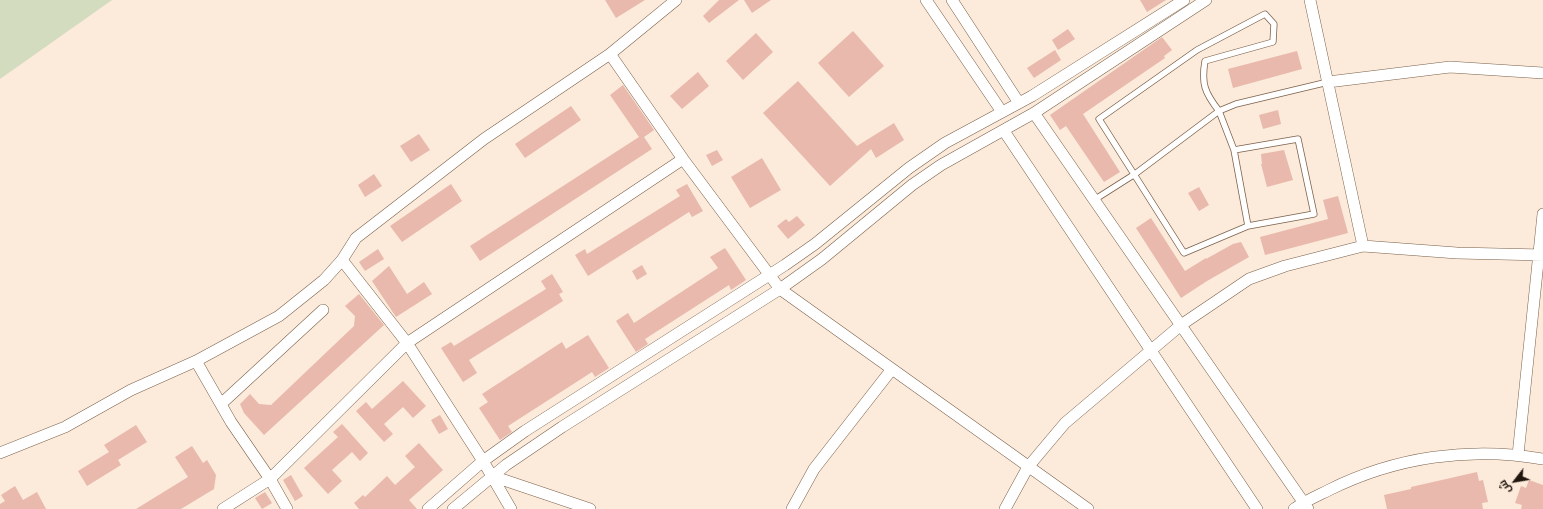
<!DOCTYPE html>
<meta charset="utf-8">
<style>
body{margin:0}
#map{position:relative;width:1543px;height:509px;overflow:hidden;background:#fceada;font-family:"DM Sans",Cairo,sans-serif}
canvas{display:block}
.north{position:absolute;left:1495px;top:461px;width:40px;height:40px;-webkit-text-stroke:3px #fceada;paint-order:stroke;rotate:239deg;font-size:11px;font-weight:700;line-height:16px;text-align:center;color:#20160d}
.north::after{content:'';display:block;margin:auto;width:14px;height:18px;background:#20160d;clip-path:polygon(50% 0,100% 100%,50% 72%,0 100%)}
</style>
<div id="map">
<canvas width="1543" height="509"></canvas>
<div class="north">ش</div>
</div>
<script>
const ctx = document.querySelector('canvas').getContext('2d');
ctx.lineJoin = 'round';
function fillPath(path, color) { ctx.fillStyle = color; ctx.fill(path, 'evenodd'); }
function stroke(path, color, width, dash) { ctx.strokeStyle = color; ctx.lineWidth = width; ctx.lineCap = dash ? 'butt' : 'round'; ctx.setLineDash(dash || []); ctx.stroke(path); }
fillPath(new Path2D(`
 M0 0H112L0 79Z`), '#d3dcbf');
fillPath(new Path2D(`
 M605 0H645L616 18Z
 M719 0H739L709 23 703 16Z
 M744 0H771L752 13Z
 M1140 0H1166L1147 12Z
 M1068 29 1075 39 1058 50 1052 40Z
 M853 31 884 66 849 97 818 63Z
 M756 33 773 52 743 80 726 61Z
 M1162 37 1172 50 1164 56 1165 58 1083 114 1120 172 1104 182 1066 126 1060 130 1050 115Z
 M1055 50 1061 60 1034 78 1027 68Z
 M1297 51 1302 69 1233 88 1228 69Z
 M698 72 709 86 682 109 670 96Z
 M798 81 857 146 894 123 904 140 876 158 871 149 830 186 763 113Z
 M623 85 654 130 644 137 652 149 480 261 470 246 639 137 610 95Z
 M571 106 581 120 525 158 515 144Z
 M1278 110 1281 124 1263 129 1259 115Z
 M419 134 430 150 411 162 400 146Z
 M717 150 723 160 712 166 706 155Z
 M1284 150 1293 180 1267 187 1261 164H1262L1261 154Z
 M762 158 781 190 750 208 731 177Z
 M374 174 382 186 365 197 358 185Z
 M451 184 462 201 402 242 390 226Z
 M687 184 703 211 692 217 689 212 588 276 575 255 585 249 587 254 680 196 676 190Z
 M1199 187 1209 205 1199 211 1188 193Z
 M1338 196 1348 233 1265 255 1260 237 1328 219 1323 200Z
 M797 216 805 225 788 239 777 226 786 219 789 222Z
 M1151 218 1185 271 1206 258V259L1233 244 1241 242 1249 257 1207 281 1181 298 1136 228Z
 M725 248 746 280 731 290 729 285 645 339 648 344 636 352 616 321 628 313 634 323 718 268 710 257Z
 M378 249 384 259 365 271 359 262Z
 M642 265 647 274 637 280 632 271Z
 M389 266 407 294 424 282 432 294 396 317 372 281Z
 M552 274 563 292 559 294 563 301 469 360 477 373 463 382 441 348 451 342 454 346 546 289 541 281Z
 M359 294 384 325 264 435 244 413 240 404 250 394 259 404 271 405 354 326 355 316 345 306Z
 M588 335 609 368 595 377 592 372 508 426 512 432 500 440 479 408 488 402 482 394 562 342 566 349Z
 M403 381 426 406 413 418 403 407 384 424 393 434 384 442 356 411 366 402 372 409Z
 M440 415 448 429 439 434 431 420Z
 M342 424 368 453 360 461 352 452 332 470 342 481 328 494 304 468 338 437 333 432Z
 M136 425 147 442 118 460 121 465 87 486 78 471 109 452 104 445Z
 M419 443 443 470 409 500 417 509H359L354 503 363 495 365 497 387 476 395 485 415 467 405 456Z
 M192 446 203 463 207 460 216 475 214 489 181 509H136L188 477 175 457Z
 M1477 472 1479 481 1483 480 1488 502 1482 503 1483 509H1387L1384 495 1411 489V487Z
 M291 475 303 496 295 501 283 480Z
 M1529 480 1543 485V509H1521L1522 505 1515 503 1521 486 1526 488Z
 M15 486 23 500 37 492 46 509H0V504L5 501 1 495Z
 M265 492 272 503 262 509 255 498Z`), '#e8b9ac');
const service = new Path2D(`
 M1234 150 1248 226
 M1094 200 1135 174 1219 111 1234 150 1298 139 1314 214 1248 226 1184 253 1099 119 1197 50 1265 14 1274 24 1273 42 1205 61C1201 84 1205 93 1219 111L1236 104 1328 82`);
const minor = new Path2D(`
 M926 0 1002 112
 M952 0 1019 103
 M1310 0 1363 246
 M610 54 683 159 780 289 1088 509
 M1328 82 1450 67 1543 73
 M1034 113 1308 509
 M1004 131 1257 509
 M342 260 407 343 483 461 511 509
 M196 361 231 422 270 479 287 509
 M221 404 323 310
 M0 453 65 427 131 390 196 361 279 316 324 280 342 260 356 238 484 139 610 54 676 0
 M1518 455 1543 214
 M492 476 590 509
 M223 509 270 479 407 343 683 159
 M428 509 483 461 525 431 785 265 815 244 909 168 945 143 1032 96 1184 0
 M453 509 506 465 562 427 780 289 822 259 912 185 941 165 1034 113 1206 0
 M792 509 814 469 892 369
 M1005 509 1028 467 1065 423 1181 325 1249 279 1285 266 1363 246 1457 253 1543 255
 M1294 509C1305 501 1317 496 1329 490 1395 457 1470 446 1543 459`);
stroke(service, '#7a614a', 7);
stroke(minor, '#7a614a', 12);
stroke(service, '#fff', 5.5);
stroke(minor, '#fff', 11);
</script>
